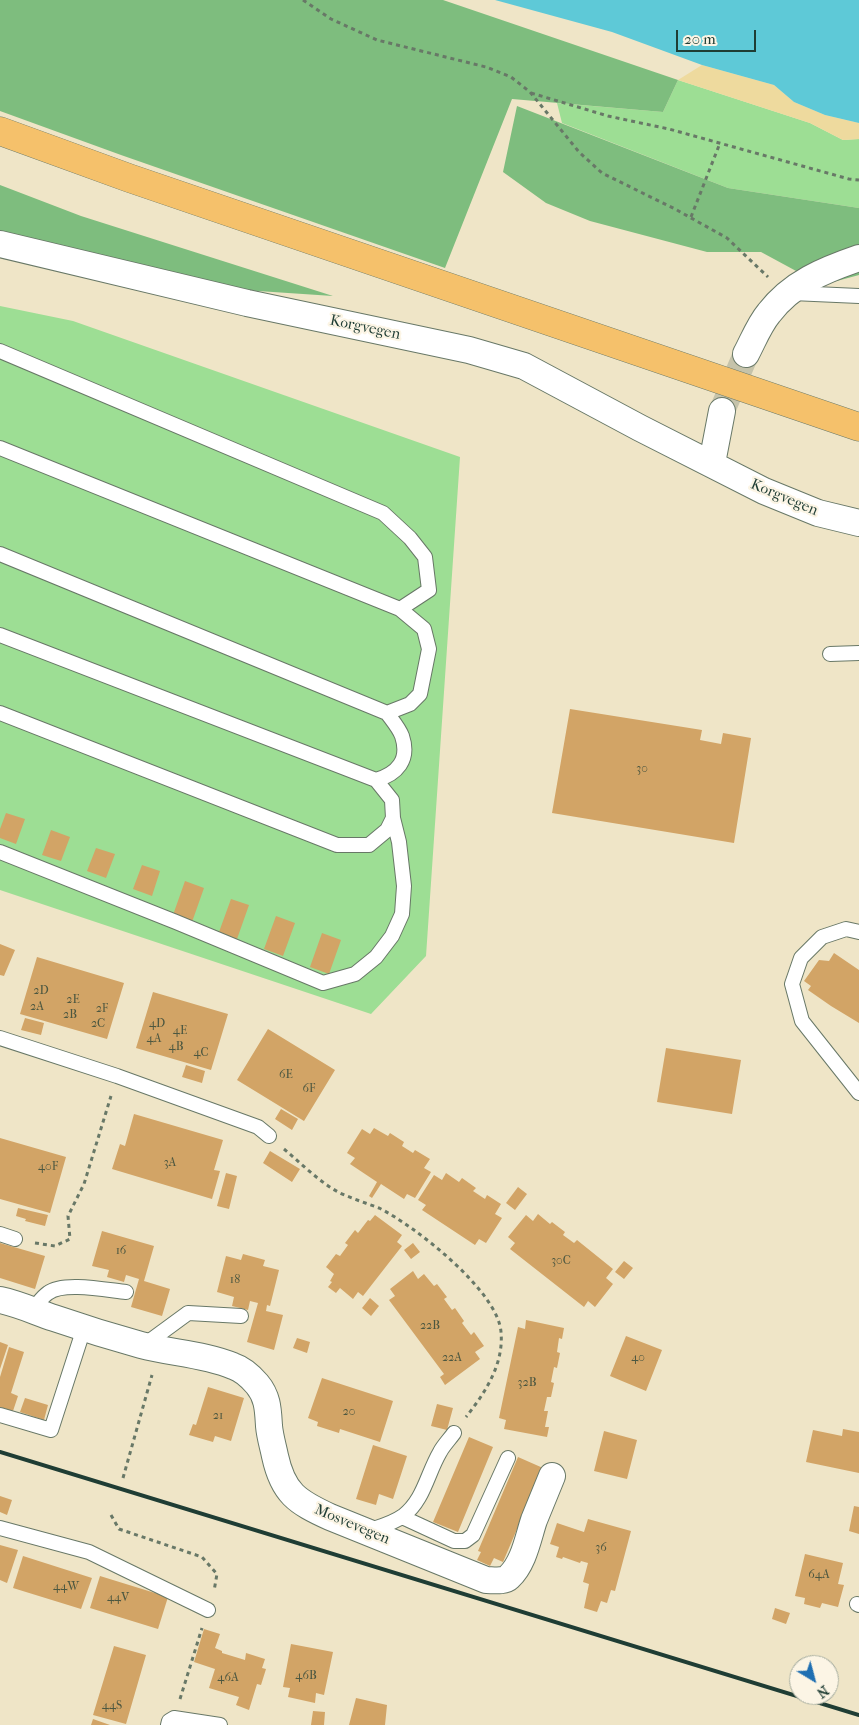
<!DOCTYPE html>
<style>
body{margin:0}
#map{position:relative;width:859px;height:1725px;overflow:hidden;background:#efe5c7;font-family:"IM FELL French Canon",serif}
canvas{display:block}
.north{position:absolute;left:789px;top:1655px;width:50px;height:50px;box-sizing:border-box;background:#fcf5e5;border:1px solid #a4ab9e;border-radius:50%;rotate:143deg;font-size:14px;font-weight:700;line-height:20px;text-align:center;color:#1f3d34}
.north::after{content:'';display:block;margin:auto;width:18px;height:22px;background:#1f6fb2;clip-path:polygon(50% 0,100% 100%,50% 72%,0 100%)}
.scale{position:absolute;left:676px;top:30px;width:80px;height:22px;box-sizing:border-box;border:2px solid #1f3d34;border-top:0;padding-left:6px;font-size:15px;line-height:18px;white-space:nowrap;color:#1f3d34;-webkit-text-stroke:4px #fcf5e5;paint-order:stroke}
</style>
<div id="map">
<canvas width="859" height="1725"></canvas>
<div class="north">N</div>
<div class="scale">20 m</div>
</div>
<script>
const ctx = document.querySelector('canvas').getContext('2d');
ctx.lineJoin = 'round';
function fillPath(path, color) { ctx.fillStyle = color; ctx.fill(path, 'evenodd'); }
function stroke(path, color, width, dash) { ctx.strokeStyle = color; ctx.lineWidth = width; ctx.lineCap = dash ? 'butt' : 'round'; ctx.setLineDash(dash || []); ctx.stroke(path); }
function write(font, color, halo, rows, align = 'center') {
  ctx.font = font + ' "IM FELL French Canon",serif'; ctx.lineWidth = 4.5; ctx.setLineDash([]); ctx.textBaseline = 'middle'; ctx.strokeStyle = halo; ctx.fillStyle = color; for (const [text, x, y, turn = 0] of rows) {
    ctx.save(); ctx.translate(x, y); ctx.rotate((+turn || 0) * Math.PI / 180); ctx.textAlign = isNaN(turn) ? turn : align; if (halo) ctx.strokeText(text, 0, 0); ctx.fillText(text, 0, 0); ctx.restore();
  }
}
fillPath(new Path2D(`
 M678 80 810 123 843 140 859 139V208L728 188 562 123 557 103 663 112Z
 M0 306 73 321 460 457 426 956 371 1014 0 890Z`), '#9dde94');
fillPath(new Path2D(`
 M0 0H443L678 80 663 112 512 99 445 268 121 155 0 111Z
 M517 106 728 188 859 208V275L822 285 761 252H707L590 221 546 203 503 172Z
 M0 185 81 216 333 296 243 290 0 233Z`), '#7ebd7e');
fillPath(new Path2D(`
 M702 65 774 85 794 102 825 115 859 123V139L843 140 810 123 678 80Z`), '#eeda9e');
fillPath(new Path2D(`
 M495 0H859V123L825 115 794 102 774 85 702 65 612 32Z`), '#5ec9d7');
fillPath(new Path2D(`
 M570 709 702 730 700 740 721 744 723 733 751 738 734 843 552 813Z
 M6 813 25 819 16 844 0 838V829Z
 M51 830 70 837 61 861 42 855Z
 M96 848 115 854 106 878 87 871Z
 M142 865 160 871 152 896 133 889Z
 M185 881 204 888 192 922 173 915Z
 M231 899 249 905 237 939 219 932Z
 M276 916 295 923 283 956 264 949Z
 M322 933 341 940 329 974 310 967Z
 M0 944 15 950 4 976 0 975Z
 M834 953 859 970V1023L831 1006 808 990 811 986 804 981 819 960 829 961Z
 M37 957 124 983 107 1039 20 1014Z
 M153 992 228 1014 211 1070 136 1048Z
 M25 1018 44 1023 41 1035 21 1030Z
 M268 1029 335 1070 304 1121 237 1080Z
 M666 1048 741 1060 732 1114 657 1102Z
 M186 1065 205 1071 202 1083 182 1077Z
 M281 1109 298 1119 292 1130 275 1119Z
 M134 1114 223 1140 214 1170 220 1171 212 1199 112 1169 120 1144 125 1146Z
 M374 1128 388 1136 390 1133 404 1142 402 1146 413 1153 415 1150 430 1159 424 1168 431 1172 415 1198 407 1194 404 1199 381 1184 372 1198 369 1196 377 1182 350 1164 355 1158 347 1153 362 1129 370 1134Z
 M0 1138 66 1157 50 1213 0 1199Z
 M270 1151 300 1169 292 1182 263 1163Z
 M226 1173 237 1176 229 1209 217 1206Z
 M446 1173 459 1182 462 1178 476 1188 473 1191 485 1199 487 1195 501 1204 495 1214 502 1218 486 1243 479 1239 475 1245 422 1210 426 1205 418 1200 434 1175 442 1180Z
 M518 1187 527 1194 515 1210 506 1203Z
 M18 1208 48 1215 45 1226 25 1221 26 1219 16 1216Z
 M538 1214 550 1224 552 1222 565 1232 563 1235 574 1243 577 1240 613 1269 606 1278 613 1284 595 1307 588 1301 584 1307 510 1249 515 1243 508 1237 526 1215 533 1221Z
 M375 1215 402 1235 397 1242 402 1246 363 1296 358 1292 353 1299 340 1288 336 1293 328 1287 332 1282 330 1281 334 1274 326 1267 336 1254 340 1256 348 1245 345 1243 355 1230 358 1233 368 1220 370 1221Z
 M102 1231 154 1246 144 1281 170 1289 162 1316 131 1307 139 1279 126 1275 124 1282 107 1277 109 1270 92 1266Z
 M0 1243 45 1256 35 1289 0 1278Z
 M413 1243 420 1252 411 1259 404 1250Z
 M243 1254 265 1260 263 1266 279 1270 270 1306 267 1305 266 1311 283 1315 274 1350 247 1342 258 1303 250 1301 248 1310 232 1306 234 1297 217 1292 226 1256 241 1260Z
 M624 1261 633 1268 624 1279 615 1272Z
 M413 1271 418 1279 424 1274 434 1286 437 1284 447 1297 444 1299 452 1310 455 1308 464 1321 462 1323 471 1335 474 1332 484 1346 475 1352 480 1359 445 1385 440 1377 444 1374 389 1300 395 1296 390 1289Z
 M370 1298 379 1306 371 1316 362 1308Z
 M526 1320 564 1328 562 1339 559 1338 557 1352 560 1353 557 1368 554 1367 551 1382 554 1383 551 1397H547L544 1411H548L545 1427H549L547 1437 504 1429 506 1420 499 1418 518 1327 525 1329Z
 M626 1336 662 1350 646 1391 610 1376Z
 M297 1338 310 1342 307 1353 293 1348Z
 M0 1342 8 1345 0 1369Z
 M9 1347 24 1352 11 1393 18 1396 13 1411 0 1407V1377Z
 M322 1378 393 1401 380 1442 340 1429 339 1433 317 1426 318 1422 308 1418Z
 M208 1387 244 1398 231 1441 215 1436 213 1442 189 1435 193 1424 196 1425Z
 M25 1398 48 1405 44 1420 20 1412Z
 M437 1404 453 1408 447 1430 431 1426Z
 M843 1429 859 1432V1473L806 1462 813 1430 842 1436Z
 M604 1431 637 1440 627 1479 594 1471Z
 M469 1437 493 1447 458 1532 433 1522Z
 M373 1445 407 1456 393 1499 379 1494 376 1505 356 1499Z
 M518 1457 543 1468 503 1562 494 1558 490 1566 477 1560 481 1552 478 1551Z
 M0 1496 12 1500 7 1515 0 1512Z
 M854 1506 859 1507V1534L849 1531Z
 M588 1519 631 1531 615 1591 611 1590 607 1603 601 1601 597 1612 584 1608 589 1584 583 1582 588 1563 581 1561 580 1563 563 1557 562 1559 556 1557 559 1547 550 1544 557 1523 584 1532Z
 M0 1545 18 1550 7 1583 0 1580Z
 M805 1554 843 1563 838 1584 844 1585 838 1607 822 1603 820 1608 804 1604 805 1598 795 1596Z
 M23 1556 92 1578 81 1609 13 1588Z
 M100 1576 168 1597 158 1629 90 1608Z
 M775 1608 790 1613 786 1624 772 1619Z
 M204 1629 220 1634 215 1648 222 1651V1653L245 1660 246 1653 265 1659 262 1668 266 1669 261 1685 257 1684 249 1710 236 1705 239 1697 209 1688 215 1669 194 1662Z
 M291 1644 333 1652 324 1695 316 1693 315 1703 288 1697 290 1688 283 1687Z
 M114 1646 146 1655 126 1724 93 1715Z
 M356 1698 387 1705 385 1725H349Z
 M313 1711 325 1712 324 1725H311Z
 M93 1719 110 1725H91Z`), '#d2a466');
stroke(new Path2D(`
 M722 411 746 354`), '#c5c3aa', 26, [26, 13]);
const lane = new Path2D(`
 M792 293 859 296
 M0 351 383 513 410 538 425 557 429 590 400 609 424 629 429 649 420 694 410 704 387 713C392 720 399 728 402 736 410 760 397 774 376 780L392 800 393 818 387 830 369 845H337L0 713
 M0 448 400 609
 M0 554 387 713
 M0 635 376 780
 M830 654 859 653
 M0 852 176 922 323 983 355 974 376 957 392 936 402 914 404 886 399 842 393 818
 M859 932 846 929 822 937 801 958 792 984 802 1021 859 1093
 M0 1038 117 1076 258 1127 269 1136
 M0 1234 15 1239
 M32 1310C37 1305 42 1297 48 1293 63 1281 107 1290 126 1292
 M143 1346 188 1313 241 1316
 M0 1415 51 1430 84 1328
 M402 1517 454 1541H465L473 1535 508 1458
 M0 1528 89 1552 208 1610
 M367 1531C379 1527 392 1524 403 1516 424 1500 427 1474 440 1452 443 1446 449 1440 454 1433
 M857 1604 859 1605
 M168 1725 169 1721 174 1718 220 1725`);
const street = new Path2D(`
 M0 244 247 303 469 350 524 366 640 428 764 491 818 513 859 523
 M746 354C753 341 759 325 769 313 792 283 824 270 859 258
 M712 463 722 411
 M0 1300C19 1304 36 1312 54 1318 83 1328 112 1337 141 1345 171 1353 204 1354 233 1366 242 1369 251 1377 257 1384 268 1397 268 1410 269 1426 270 1437 273 1446 275 1456 283 1493 297 1502 330 1517L486 1580C493 1580 504 1582 509 1577 524 1563 528 1538 534 1520 540 1505 546 1491 552 1476`);
const highway = new Path2D(`
 M0 131 129 178 859 427`);
stroke(lane, '#687867', 16);
stroke(street, '#687867', 28);
stroke(highway, '#687867', 29);
stroke(new Path2D(`
 M303 0 331 19 377 40 486 67 511 77 530 92 579 152 602 173 675 209 727 238 768 277
 M531 93 608 116 669 129 849 179 859 180
 M691 217 720 143
 M284 1149C302 1164 319 1182 340 1193 353 1199 366 1203 379 1208 415 1226 498 1291 501 1332 504 1364 485 1393 466 1417
 M35 1243 55 1246 70 1239 68 1216 84 1184 111 1096
 M123 1478 152 1375
 M111 1515 119 1529 202 1557 217 1574 214 1591
 M180 1699 202 1628`), '#687867', 3, [4, 4]);
stroke(lane, '#fff', 14);
stroke(street, '#fff', 26);
stroke(highway, '#f5c16b', 28);
stroke(new Path2D(`
 M0 1452 859 1715`), '#1f3d34', 4);
write('12px', '#4c5740', null, [
 ["30",642,769],
 ["2D",41,991],
 ["2E",73,1000],
 ["2A",37,1007],
 ["2F",102,1009],
 ["2B",70,1015],
 ["2C",98,1024],
 ["4D",157,1024],
 ["4E",180,1031],
 ["4A",154,1039],
 ["4B",176,1047],
 ["4C",201,1053],
 ["6E",286,1075],
 ["6F",309,1089],
 ["3A",170,1163],
 ["40F",48,1167],
 ["16",121,1251],
 ["30C",561,1261],
 ["18",235,1280],
 ["22B",430,1326],
 ["22A",452,1358],
 ["40",638,1358],
 ["32B",527,1383],
 ["20",349,1412],
 ["21",218,1416],
 ["36",601,1548],
 ["64A",819,1575],
 ["44W",66,1587],
 ["44V",118,1598],
 ["46B",306,1676],
 ["46A",228,1678],
 ["44S",112,1706]
]);
write('15px', '#1f3d34', '#fcf5e5', [
 ["Korgvegen",365,328,12],
 ["Korgvegen",784,498,23],
 ["Mosvevegen",352,1525,23]
]);
</script>
